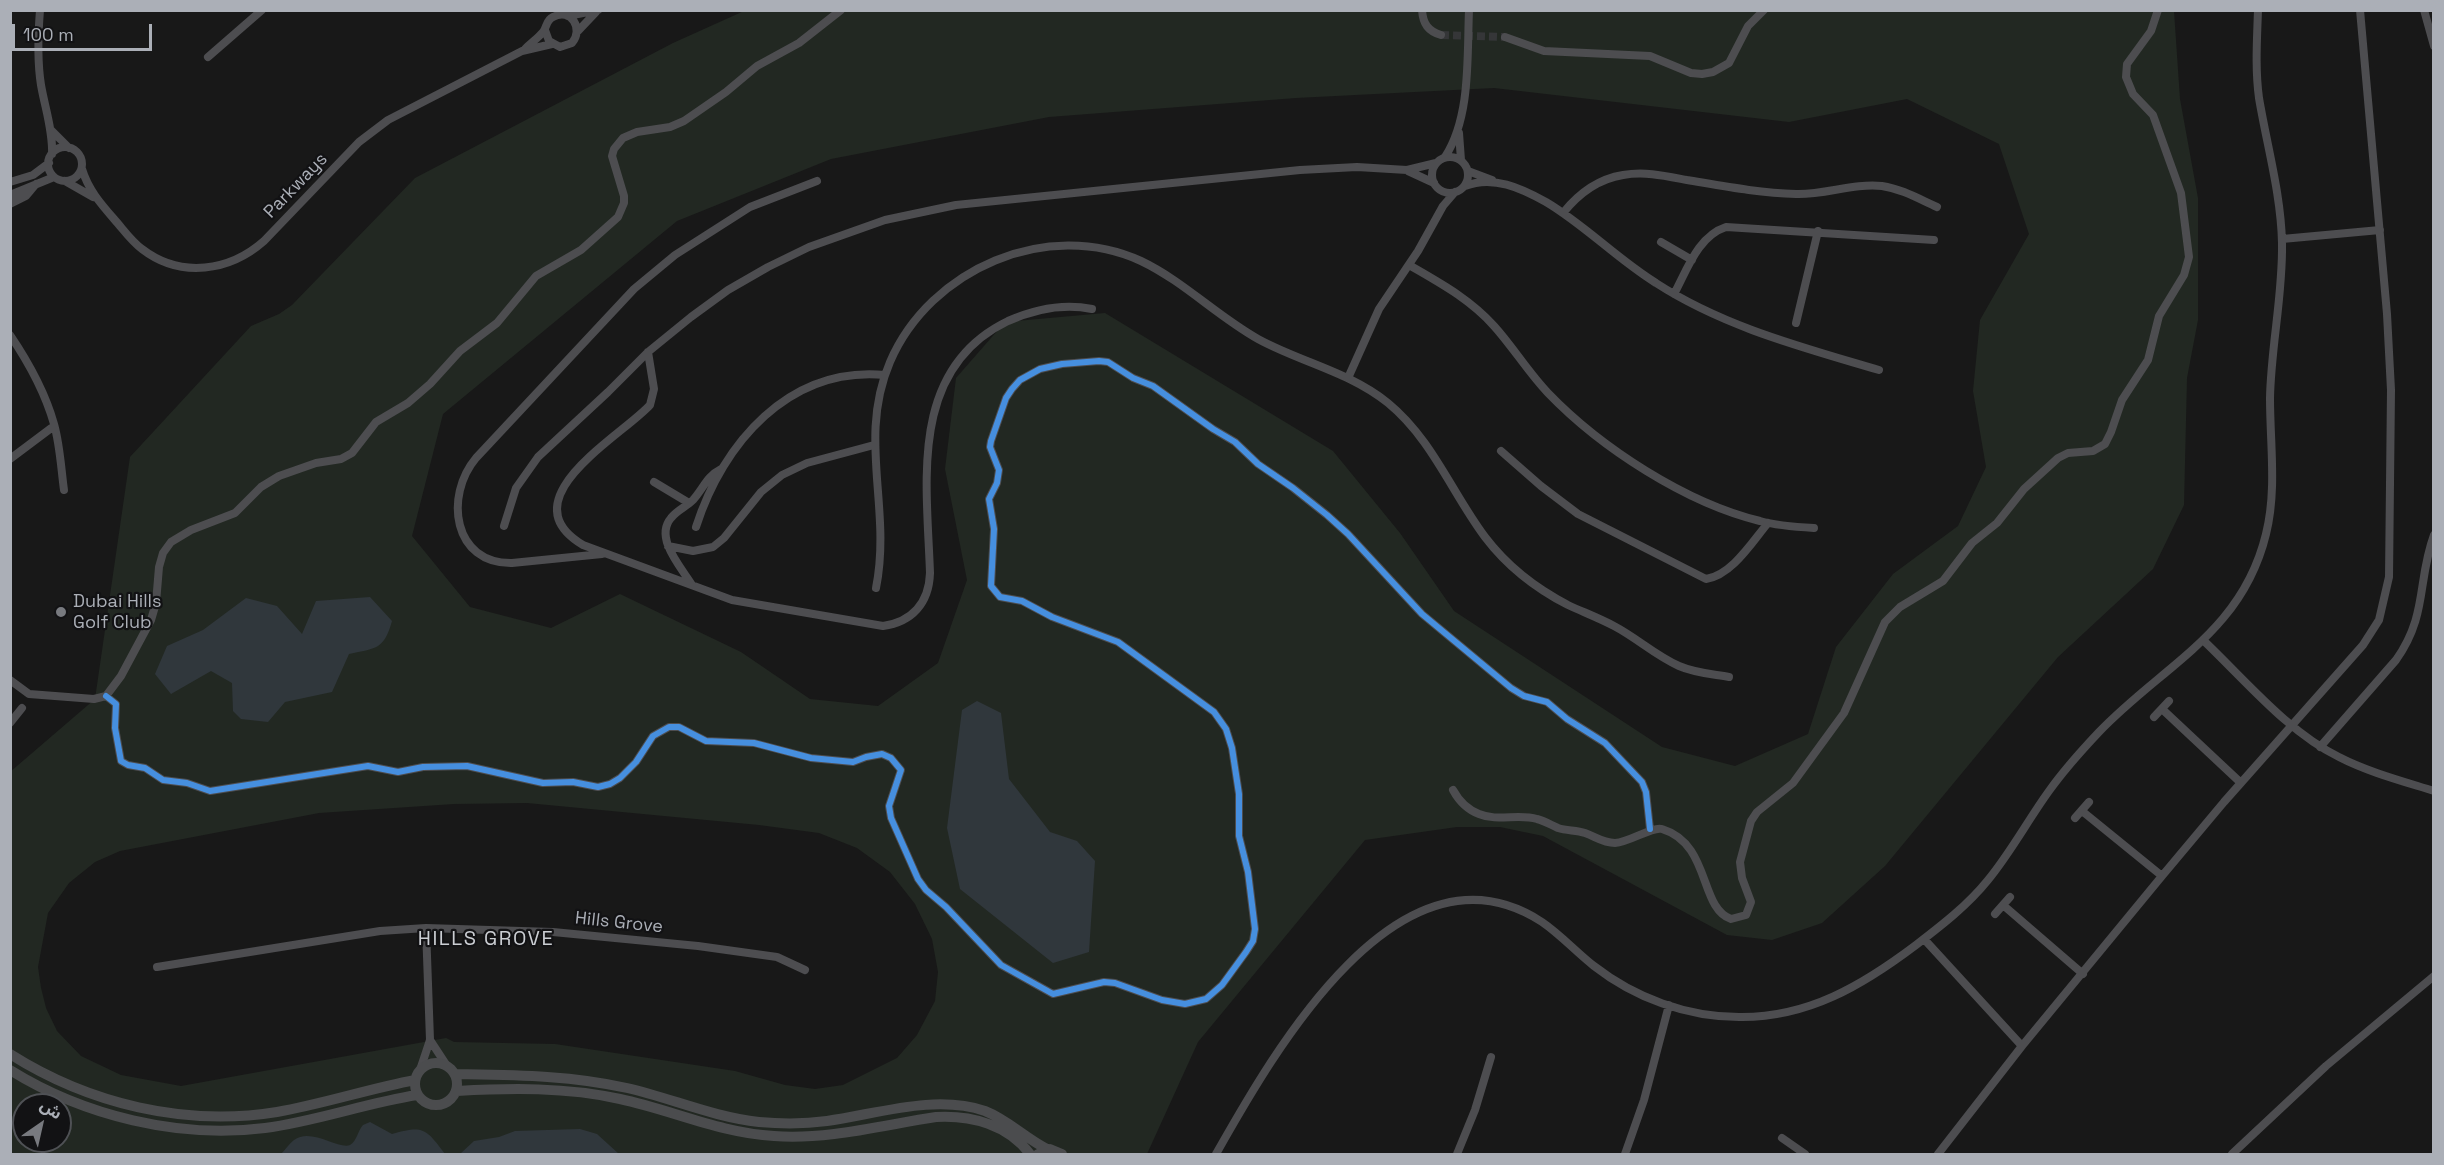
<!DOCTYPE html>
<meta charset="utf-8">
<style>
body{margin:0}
#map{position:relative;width:2444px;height:1165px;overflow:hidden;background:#181818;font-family:"Space Grotesk","Noto Sans Arabic",sans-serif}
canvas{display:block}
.frame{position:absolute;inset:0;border:12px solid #abafb7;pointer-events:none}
.north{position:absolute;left:12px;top:1093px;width:60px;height:60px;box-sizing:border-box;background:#121214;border:2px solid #4f5155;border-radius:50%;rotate:34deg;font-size:16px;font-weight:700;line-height:24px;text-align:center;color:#abafb7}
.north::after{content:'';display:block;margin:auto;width:21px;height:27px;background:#787a7f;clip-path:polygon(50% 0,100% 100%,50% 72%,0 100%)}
.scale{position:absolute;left:12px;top:24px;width:140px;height:27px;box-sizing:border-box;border:3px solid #abafb7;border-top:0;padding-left:8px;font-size:18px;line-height:21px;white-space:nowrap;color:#abafb7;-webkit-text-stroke:4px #121214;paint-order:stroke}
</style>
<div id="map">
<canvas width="2444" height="1165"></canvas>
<div class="frame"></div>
<div class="north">ش</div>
<div class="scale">100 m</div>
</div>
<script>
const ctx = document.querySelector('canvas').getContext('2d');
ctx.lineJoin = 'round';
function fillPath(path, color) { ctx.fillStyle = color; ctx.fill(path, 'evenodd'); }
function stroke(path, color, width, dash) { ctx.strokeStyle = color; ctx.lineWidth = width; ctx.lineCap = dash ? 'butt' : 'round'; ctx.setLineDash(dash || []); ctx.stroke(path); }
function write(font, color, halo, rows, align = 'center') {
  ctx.font = font + ' "Space Grotesk",sans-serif'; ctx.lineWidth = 4.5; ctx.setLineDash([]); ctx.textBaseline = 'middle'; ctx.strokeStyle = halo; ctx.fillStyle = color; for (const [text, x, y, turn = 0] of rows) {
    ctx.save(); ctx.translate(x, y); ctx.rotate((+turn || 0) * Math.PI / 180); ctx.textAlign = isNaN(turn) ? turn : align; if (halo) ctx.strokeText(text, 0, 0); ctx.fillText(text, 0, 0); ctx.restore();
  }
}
fillPath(new Path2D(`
 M744 11H2174L2180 99 2198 198V320L2187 378 2184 505 2153 569 2058 657 1885 866 1822 923 1772 940 1727 935 1543 836 1500 827H1457L1365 840 1198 1042 1147 1154H11L10 772 95 699 130 457 251 326 279 314 292 305 415 178 673 43ZM1494 88 1789 122 1907 99 1999 144 2029 234 1980 320 1973 391 1986 467 1958 526 1893 574 1836 647 1808 734 1735 766 1662 747 1454 611 1400 533 1333 451 1105 313 1005 322 956 378 945 469 967 580 938 663 878 706 810 699 741 652 620 594 551 628 470 607 412 536 443 414 677 221 831 159 1049 117 1296 98ZM527 803 759 825 819 833 857 848 890 872 915 904 932 939 938 972 935 1001 917 1035 897 1058 843 1085 815 1089 785 1085 735 1071 555 1044 454 1042 446 1038 181 1086 121 1075 81 1056 57 1031 46 1008 41 988 38 967 48 913 69 883 95 862 120 851 319 813 454 804ZM24 1105H60V1141H24Z`), '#222822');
fillPath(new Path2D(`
 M370 597 392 621C384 650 376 648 349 654L332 692 285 702 268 722 241 719 233 711 232 683 211 671 171 694 155 674 167 646 203 630 246 598 277 606 302 634 316 601Z
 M977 701 1001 713 1009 779 1050 832 1077 841 1095 861 1089 952 1053 963 960 889 947 828 962 710Z
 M370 1122 392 1134C424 1125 426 1129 445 1154H281C285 1150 289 1144 294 1140 311 1127 339 1150 350 1145 357 1141 358 1130 363 1125Z
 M580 1129 597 1134 619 1154H460L474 1141 499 1137 515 1131Z`), '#30373c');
stroke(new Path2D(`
 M1441 35 1505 37`), '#353638', 8, [8, 4]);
stroke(new Path2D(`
 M40 10C38 35 37 60 41 85 45 108 53 131 52 154
 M1422 10C1423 24 1428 31 1441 35
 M2424 10 2434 46
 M568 16 598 10
 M578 31 596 12
 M1505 37 1544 51 1650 56 1691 73 1702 74 1713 72 1729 63 1748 26 1764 10
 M525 49C531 43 538 38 543 32 547 27 546 20 553 17 571 7 584 29 572 43L560 47 549 41 545 30
 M208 57 262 10
 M51 130 69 148
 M1459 133 1461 160
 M48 164a17 17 0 1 1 34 0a17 17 0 1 1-34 0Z
 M1432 175a18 18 0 1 1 36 0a18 18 0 1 1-36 0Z
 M1445 157C1471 117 1467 57 1469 10
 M82 169C88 189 100 203 114 219 123 229 131 241 142 249 181 279 230 271 264 241L359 142 388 120 522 51 552 44
 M1408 171 1434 183
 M1468 171 1492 180
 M65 181 93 197
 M10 182 33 175 49 163
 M1465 186C1493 175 1521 188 1546 202 1585 225 1617 259 1656 283 1724 327 1802 347 1879 370
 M10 195 54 177
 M10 204 26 196 36 184
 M1563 213C1579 193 1598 179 1623 175 1645 171 1666 176 1687 180 1723 186 1759 193 1796 194 1825 195 1853 183 1882 186 1902 189 1919 199 1937 207
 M2282 239 2380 230
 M1661 242 1692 260
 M1409 265C1440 283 1470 299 1494 326 1513 347 1528 372 1548 393 1601 448 1686 503 1760 521 1778 526 1796 527 1814 528
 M1674 294C1687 270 1698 236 1726 227L1934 240
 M1796 323 1818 231
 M10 335C29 363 45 392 54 424 60 445 61 468 64 490
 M648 352 654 389 650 405C622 436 506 499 583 545L732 600 883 626C912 622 929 603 930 573 927 483 908 369 1008 321 1035 309 1063 303 1092 309
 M1348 378 1379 309 1418 251 1443 206 1455 192
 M1501 451 1541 486 1578 514 1706 579C1732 575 1752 542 1768 523
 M10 459 54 426
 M654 482 689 503
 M504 526 516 488 538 457 608 392 648 352 691 317 728 290 768 267 809 247 885 220 956 205 1300 170 1357 167 1407 170 1436 163
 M696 527C723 443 789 366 885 375
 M668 546 693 551 713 547 724 538 761 492 782 475 807 463 874 445
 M602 554 512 563C453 564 444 496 476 458L634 289 675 255 750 207 817 181
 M692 585C681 567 654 538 671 518 677 510 686 507 693 500 703 489 707 476 721 469
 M876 588C892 508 857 439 890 362 930 269 1047 218 1141 261 1183 281 1217 316 1258 339 1300 362 1350 372 1388 403 1432 439 1452 493 1485 537 1507 566 1535 588 1568 605 1583 612 1599 618 1614 626 1637 638 1656 656 1679 666 1695 673 1712 674 1729 677
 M2204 641C2245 680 2289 733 2339 757 2368 772 2402 781 2434 791
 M10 680 29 694 94 699 106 696 121 676 151 620 156 603 159 567 163 553 171 542 191 530 235 513 261 487 279 476 316 463 341 459 352 453 376 422 408 403 430 384 460 351 497 323 536 276 581 250 618 217 624 203V196L612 156 614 149 623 138 637 132 670 127 684 121 726 92 757 66 799 43 841 10
 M106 696 116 704 115 728 121 761 128 765 145 768 163 780 187 783 210 791 368 766 398 772 423 767 467 766 543 783 573 782 598 787 610 784 620 778 636 762 653 736 669 727H679L706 741 754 743 811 758 853 762 866 757 882 754 891 758 901 770 889 806 891 818 918 879 926 890 946 907 1001 965 1053 994 1104 982 1115 983 1162 1000 1185 1004 1206 999 1222 985 1246 952 1253 941 1255 929 1248 872 1239 836V794L1232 748 1226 729 1214 712 1118 642 1052 617 1022 601 1000 597 991 586 994 529 989 499 997 483 999 470 990 447 991 441 1006 398 1012 389 1020 380 1040 369 1062 364 1099 361 1108 362 1133 378 1153 386 1213 429 1235 442 1258 464 1293 488 1327 515 1348 534 1422 614 1511 688 1524 696 1547 702 1567 719 1605 743 1642 782 1646 792 1650 829
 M2162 709 2241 783
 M2154 717 2169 701
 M10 723 22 708
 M2320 747 2396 660C2428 615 2417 581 2434 535
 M1453 790C1459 801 1466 809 1479 814 1498 822 1518 813 1537 819 1545 821 1551 825 1558 828 1567 831 1576 830 1585 833 1596 837 1603 843 1615 843 1630 842 1653 826 1662 829 1711 844 1699 908 1731 919L1746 915 1751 902 1742 878 1740 862 1751 821 1757 812 1793 783 1844 713 1885 622 1900 607 1943 581 1972 543 1997 523 2024 489 2058 458 2068 453 2093 451 2105 444 2111 432 2122 400 2148 360 2159 316 2184 275 2189 257 2181 193 2153 115 2133 94 2126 77 2127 64 2151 31 2158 10
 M2082 811 2162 876
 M2075 818 2089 802
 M2003 905 2083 974
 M1995 914 2010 897
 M1924 939 2022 1046
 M157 967 380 931 426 928 553 932 698 946 777 957 805 970
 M430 1040 447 1066
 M420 1070 430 1040 426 928
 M1782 1138 1805 1154
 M1216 1154C1272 1055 1399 829 1542 922 1561 935 1576 952 1594 966 1635 998 1687 1017 1739 1017 1808 1018 1863 985 1916 945 1942 925 1968 905 1988 880 2011 852 2028 820 2049 791 2064 770 2082 750 2099 732 2163 665 2242 633 2266 534 2277 490 2270 444 2270 398 2271 346 2283 295 2282 243 2281 194 2267 146 2259 98 2255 69 2257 40 2258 10
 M1457 1154 1475 1110 1491 1057
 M1625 1154 1644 1100 1669 1005
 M1938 1154 2022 1046 2162 876 2224 802 2363 645 2379 620 2389 577 2391 390 2387 314 2360 10
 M2232 1154 2326 1066 2434 976`), '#4d4d50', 8);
stroke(new Path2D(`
 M10 1054C89 1104 185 1127 277 1112 323 1104 368 1089 415 1080
 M415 1084a21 21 0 1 1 42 0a21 21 0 1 1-42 0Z
 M10 1070C84 1116 179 1139 265 1128 317 1121 366 1103 417 1095
 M455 1074C513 1075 570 1075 627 1088 671 1098 713 1117 759 1122 782 1124 805 1124 827 1121 877 1114 935 1094 985 1111 1008 1120 1025 1138 1047 1149
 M457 1091C511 1088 566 1087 620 1099 672 1110 720 1133 774 1136 828 1140 883 1125 936 1117 972 1115 1008 1125 1030 1154
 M1038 1154 1050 1149 1062 1154`), '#4b4c4e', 10);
stroke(new Path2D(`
 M106 696 116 704 115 728 121 761 128 765 145 768 163 780 187 783 210 791 368 766 398 772 423 767 467 766 543 783 573 782 598 787 610 784 620 778 636 762 653 736 669 727H679L706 741 754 743 811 758 853 762 866 757 882 754 891 758 901 770 889 806 891 818 918 879 926 890 946 907 1001 965 1053 994 1104 982 1115 983 1162 1000 1185 1004 1206 999 1222 985 1246 952 1253 941 1255 929 1248 872 1239 836V794L1232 748 1226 729 1214 712 1118 642 1052 617 1022 601 1000 597 991 586 994 529 989 499 997 483 999 470 990 447 991 441 1006 398 1012 389 1020 380 1040 369 1062 364 1099 361 1108 362 1133 378 1153 386 1213 429 1235 442 1258 464 1293 488 1327 515 1348 534 1422 614 1511 688 1524 696 1547 702 1567 719 1605 743 1642 782 1646 792 1650 829`), '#468fdf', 6);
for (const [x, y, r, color] of [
 [61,612,6,"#787a7f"]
]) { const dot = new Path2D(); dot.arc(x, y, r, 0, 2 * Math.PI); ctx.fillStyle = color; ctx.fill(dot); stroke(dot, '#121214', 2); }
write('18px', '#abafb7', '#121214', [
 ["Parkways",296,186,-46],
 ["Hills Grove",619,923,6]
]);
write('18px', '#abafb7', '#121214', [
 ["Dubai Hills",73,602],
 ["Golf Club",73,623]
], 'left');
ctx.letterSpacing = '1.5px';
write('20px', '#cbced3', '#121214', [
 ["HILLS GROVE",486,940]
]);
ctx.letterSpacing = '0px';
</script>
